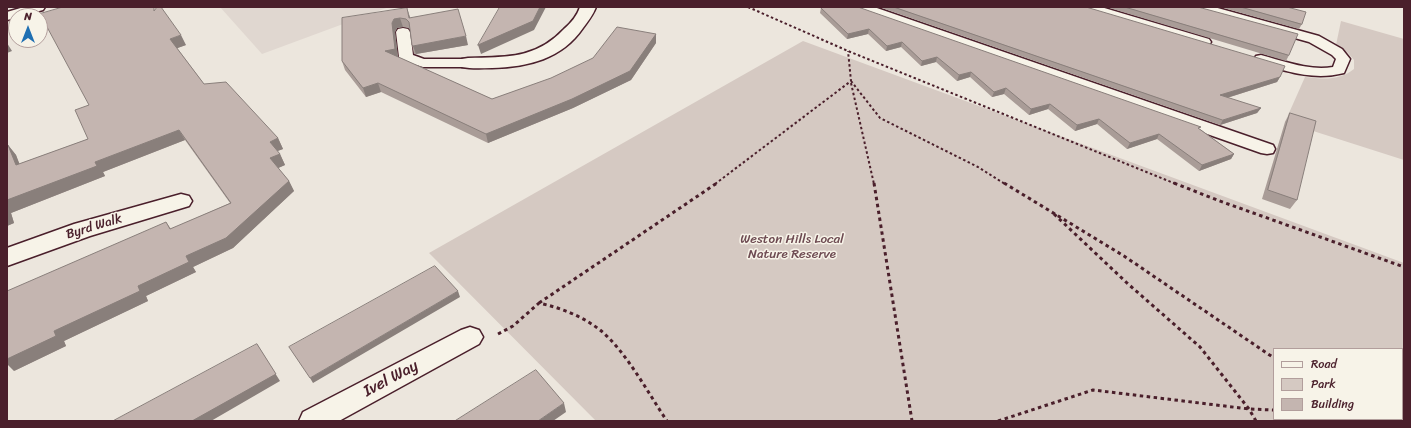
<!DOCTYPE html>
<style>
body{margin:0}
#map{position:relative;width:1411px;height:428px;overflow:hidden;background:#ece6dd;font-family:Sriracha,sans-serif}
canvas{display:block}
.frame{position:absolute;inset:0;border:8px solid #4a1f2b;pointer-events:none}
.legend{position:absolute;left:1273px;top:348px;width:130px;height:72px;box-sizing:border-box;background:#f7f3e8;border:1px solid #b29e9c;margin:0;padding:5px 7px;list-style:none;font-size:12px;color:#4a1f2b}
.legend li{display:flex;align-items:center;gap:8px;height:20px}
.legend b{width:20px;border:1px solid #b29e9c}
.north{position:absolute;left:8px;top:8px;width:40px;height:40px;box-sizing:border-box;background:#f7f3e8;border:1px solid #b29e9c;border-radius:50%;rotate:0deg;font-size:11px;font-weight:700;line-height:16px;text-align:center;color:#4a1f2b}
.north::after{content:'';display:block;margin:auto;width:14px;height:18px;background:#1f6fb2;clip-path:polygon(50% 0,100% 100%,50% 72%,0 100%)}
</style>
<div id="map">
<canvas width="1411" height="428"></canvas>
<div class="frame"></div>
<ul class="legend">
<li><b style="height:5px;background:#f7f3e8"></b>Road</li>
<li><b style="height:11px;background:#d5c9c2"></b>Park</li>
<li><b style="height:11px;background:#c4b5b0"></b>Building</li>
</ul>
<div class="north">N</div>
</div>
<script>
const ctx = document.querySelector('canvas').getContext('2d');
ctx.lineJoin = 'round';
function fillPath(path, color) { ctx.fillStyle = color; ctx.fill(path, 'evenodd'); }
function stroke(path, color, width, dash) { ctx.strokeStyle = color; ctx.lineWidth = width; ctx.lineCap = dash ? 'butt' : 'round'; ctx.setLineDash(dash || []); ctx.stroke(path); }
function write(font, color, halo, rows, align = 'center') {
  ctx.font = font + ' Sriracha,sans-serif'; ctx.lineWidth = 3; ctx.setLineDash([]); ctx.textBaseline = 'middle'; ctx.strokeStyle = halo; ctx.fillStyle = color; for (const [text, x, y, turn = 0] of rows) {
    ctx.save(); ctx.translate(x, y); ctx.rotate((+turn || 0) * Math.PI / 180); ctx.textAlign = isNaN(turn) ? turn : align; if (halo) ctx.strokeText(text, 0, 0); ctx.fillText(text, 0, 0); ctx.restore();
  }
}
fillPath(new Path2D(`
 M220 7H389L262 54Z`), '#e0d7d0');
fillPath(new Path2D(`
 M1341 21 1404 39V160L1285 122 1305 77C1323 79 1339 81 1354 69V60L1348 53 1336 45Z
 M803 41 1404 263V421H596L429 253ZM1274 349H1402V419H1274Z`), '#d5c9c2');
const lane = new Path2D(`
 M24 7H45L43 10 21 16H16V18L7 20V12Z
 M854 7H874L1273 145 1275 149 1273 153 1267 154 1261 153 856 10Z
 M1080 7H1101L1209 39 1211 42 1209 45 1204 46 1199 45 1082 10Z
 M1192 7H1214L1319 36 1342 49 1350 59 1344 73C1313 81 1285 71 1256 62L1254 59 1256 56 1261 55C1284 61 1308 71 1333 67L1336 59 1332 55 1309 42 1194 10Z
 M403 28 408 29 410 32 413 55 424 59H468L473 60 475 63 473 66 468 67H423L401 60 399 57 396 32 398 29Z`);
const street = new Path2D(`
 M580 7H596C593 15 588 21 583 28 562 59 528 67 492 68 482 68 472 69 462 67L459 63 462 59 468 58C506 57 536 59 564 29 571 23 577 16 580 7Z
 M181 194 189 196 192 201 189 206 90 236 7 266V248L74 224Z
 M470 327 479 330 483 337 479 344 339 421H299L303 412 461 330Z`);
stroke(lane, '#4a1f2b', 3);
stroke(street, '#4a1f2b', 3);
stroke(new Path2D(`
 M748 7 848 51 1176 184
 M851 81 880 118 978 167 1005 184
 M851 83 874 184
 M715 184 851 81 848 51`), '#4a1f2b', 2, [2.5, 2.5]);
stroke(new Path2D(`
 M874 183 912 421
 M1004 183 1124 256 1274 358
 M1174 183 1217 200 1404 267
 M1054 214 1127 283 1200 347 1249 409 1256 421
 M539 303 717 183
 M498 334 513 326 539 303C561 308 582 316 600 330 626 351 648 393 667 421
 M1336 419 1345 421
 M1363 419 1366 421
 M998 421 1093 390 1249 409 1274 410`), '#4a1f2b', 3, [3.5, 3.5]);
fillPath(lane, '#f7f3e8');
fillPath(street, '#f7f3e8');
fillPath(new Path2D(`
 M63 7 186 45 177 48 204 84 278 138 283 149 277 151 280 154 285 165 278 168 289 181 294 191 233 248 193 267 196 272 146 296 148 301 64 341 66 346 14 371 166 222 171 229 230 203 185 140 103 172 105 176 11 213 14 223 7 226 8 145 16 155 19 164 88 139 89 105Z
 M879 7H1086L1280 77 1277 82 1227 98 1261 108 1257 113 1220 125Z
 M1106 7H1198L1289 55 1286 61Z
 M1220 7H1287L1302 24 1299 29Z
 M821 8 1200 129 1234 154 1231 159 1199 171 1157 139 1127 149 1097 124 1075 131 1048 109 1029 115 1004 94 992 97 970 77 957 81 936 62 921 66 901 47 886 51 868 34 847 39 820 13Z
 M342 18H410L468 45 416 54H414L412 45 410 29 408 28 403 27 397 28 395 32 398 57 492 99 656 43 631 80 573 108 488 143 381 92 366 97 345 70 342 61Z
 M1290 113 1297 200 1290 209 1262 199 1285 122Z`), '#a99c97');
fillPath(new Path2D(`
 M540 7H546L534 30 481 54 478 45Z
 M407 8 410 17 411 27 409 18Z
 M400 18 403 27 397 28 395 32 398 58 385 51 392 23 394 19Z
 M869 29 868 34 847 39 848 34Z
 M656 34V43L631 80 573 108 488 143 486 134Z
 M181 35 186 45 175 49 170 39Z
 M466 36 468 45 416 54 413 46Z
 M902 42 901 47 886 51 887 46Z
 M7 43 12 51 7 53Z
 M937 57 936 62 921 66 922 61Z
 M971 72 970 77 957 81 959 75Z
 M1280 77 1277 82 1217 101 1220 95Z
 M378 83 381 92 366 97 363 88Z
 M1006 88 1004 94 992 97 994 92Z
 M1050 104 1048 109 1029 115 1031 109Z
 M1261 108 1257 113 1220 125 1223 120Z
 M1099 119 1097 124 1075 131 1077 125Z
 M179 130 185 140 103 172 105 176 11 213 14 223 7 226V200L95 162Z
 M1159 134 1157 139 1127 149 1130 143Z
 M278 138 283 149 275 152 270 142Z
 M8 145 16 155 24 175 16 165Z
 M280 154 285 165 276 169 270 158Z
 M1234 154 1231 159 1199 171 1202 165Z
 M289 181 294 191 233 248 193 267 196 272 146 296 148 301 64 341 66 346 14 371 7 364V359L54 331 186 256Z
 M458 291 460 297 313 383 310 378Z
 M257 344 280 381 211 421H192Z
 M564 403 566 412 553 421H538Z`), '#897f7b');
const building = new Path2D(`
 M63 7H154V11L157 7H161L181 35 170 39 204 84 226 82 278 138 270 142 280 154 270 158 289 181 226 238 186 256 189 262 138 286 140 291 54 331 56 336 7 359V291L166 222 170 229 231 203 179 130 95 162 97 166 7 200V146L8 145 16 165 88 139 75 110 89 105 40 14Z
 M500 7H540L533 21 478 45Z
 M825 7H858L1201 127 1198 128 1234 154 1202 165 1159 134 1130 143 1099 119 1077 125 1050 104 1031 109 1006 88 994 92 971 72 959 75 937 57 922 61 902 42 887 46 869 29 848 34 821 8Z
 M894 7H1086L1285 66 1280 77 1220 95 1261 108 1223 120Z
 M1125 7H1198L1298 34 1289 55Z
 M1241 7H1287L1306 12 1302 24Z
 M407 8 409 18 458 9 466 36 413 46 412 45 409 22 406 19 400 18 394 19 392 23 395 49 385 51 492 99 551 78 593 58 617 27 656 34 630 71 572 99 486 134 378 83 363 88 342 61V18Z
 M1290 113 1316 121 1297 200 1268 190Z
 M435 266 458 291 310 378 289 347Z
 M257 344 276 374 192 421H113Z
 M536 370 564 403 538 421H455Z`);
fillPath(building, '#c4b5b0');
stroke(building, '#897f7b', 1);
write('13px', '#4a1f2b', '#f7f3e8', [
 ["Byrd Walk",94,227,-17]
]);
write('13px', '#6d4a51', '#f7f3e8', [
 ["Weston Hills Local",792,240],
 ["Nature Reserve",792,255]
]);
write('16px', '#4a1f2b', '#f7f3e8', [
 ["Ivel Way",391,379,-28]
]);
</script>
